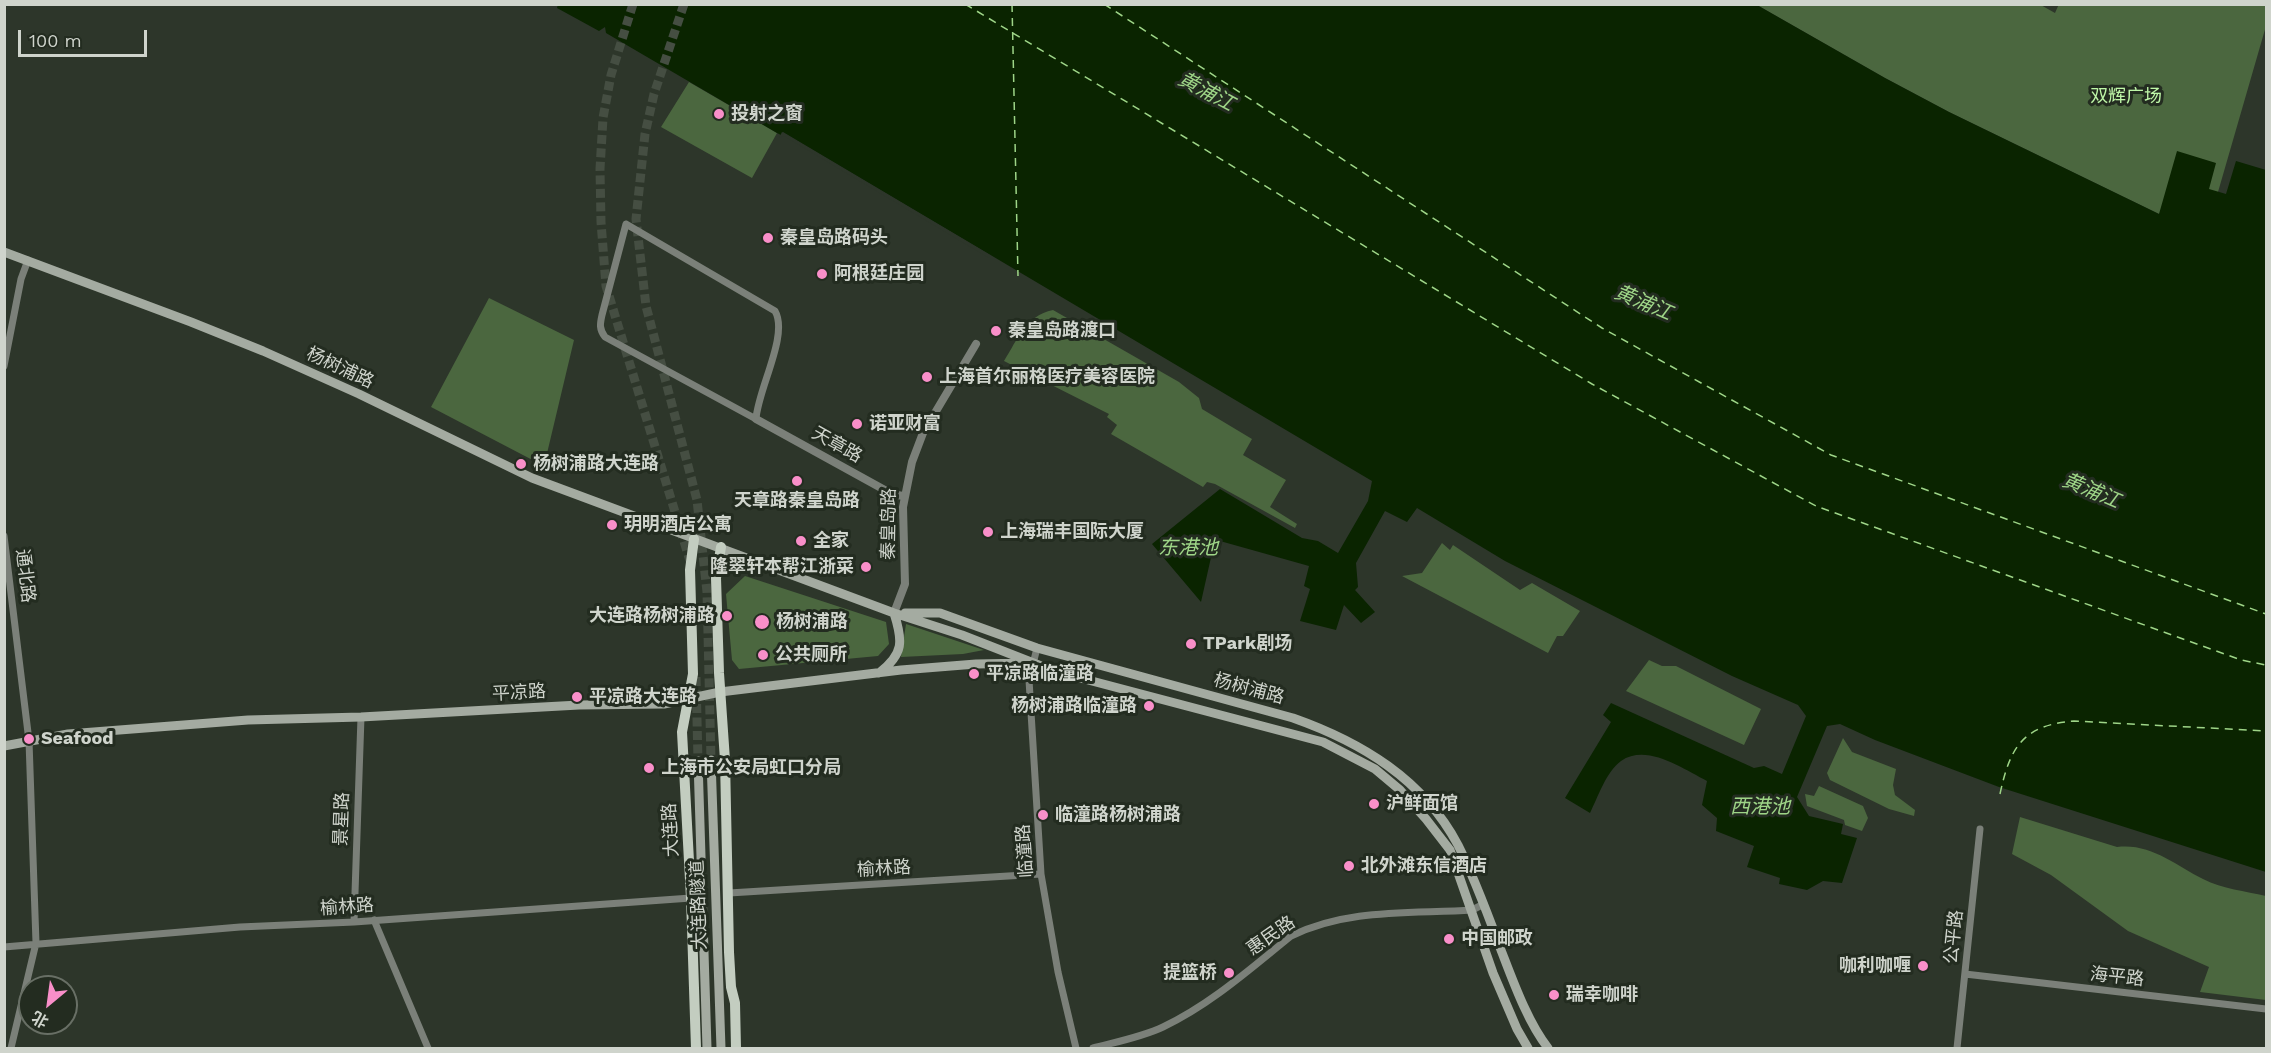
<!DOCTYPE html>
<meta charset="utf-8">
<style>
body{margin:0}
#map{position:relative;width:2271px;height:1053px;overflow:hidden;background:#2d362a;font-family:"Work Sans","Noto Sans SC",sans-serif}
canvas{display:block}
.frame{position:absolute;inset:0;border:6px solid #cfd4cc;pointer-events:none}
.north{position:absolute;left:18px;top:975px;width:60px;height:60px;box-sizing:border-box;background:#232c20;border:2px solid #686f65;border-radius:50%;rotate:209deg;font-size:16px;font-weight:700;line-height:24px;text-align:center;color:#cfd4cc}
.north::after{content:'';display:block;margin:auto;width:21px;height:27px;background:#f98fc9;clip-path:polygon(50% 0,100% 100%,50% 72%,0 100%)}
.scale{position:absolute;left:18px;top:30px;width:129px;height:27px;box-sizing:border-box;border:3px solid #cfd4cc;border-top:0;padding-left:8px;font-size:18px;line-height:21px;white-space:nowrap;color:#cfd4cc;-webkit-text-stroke:4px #232c20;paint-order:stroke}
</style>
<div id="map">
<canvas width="2271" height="1053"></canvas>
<div class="frame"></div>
<div class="north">北</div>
<div class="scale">100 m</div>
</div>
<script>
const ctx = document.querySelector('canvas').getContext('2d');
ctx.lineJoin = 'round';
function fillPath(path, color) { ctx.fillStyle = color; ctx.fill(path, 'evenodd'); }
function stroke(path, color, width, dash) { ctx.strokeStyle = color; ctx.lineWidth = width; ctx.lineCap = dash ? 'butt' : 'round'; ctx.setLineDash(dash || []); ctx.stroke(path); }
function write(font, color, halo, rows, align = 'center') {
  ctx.font = font + ' "Work Sans","Noto Sans SC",sans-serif'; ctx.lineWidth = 6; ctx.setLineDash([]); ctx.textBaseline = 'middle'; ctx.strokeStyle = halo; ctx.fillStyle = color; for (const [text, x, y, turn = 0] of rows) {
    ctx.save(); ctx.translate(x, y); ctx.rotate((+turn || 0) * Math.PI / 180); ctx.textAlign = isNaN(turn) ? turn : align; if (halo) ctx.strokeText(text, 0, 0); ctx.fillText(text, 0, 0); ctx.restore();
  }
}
fillPath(new Path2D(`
 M2039 4 2055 13 2059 4H2266V26L2218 192 2159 214 1949 112 1885 78 1757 5Z
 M689 82 777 133 752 178 661 127Z
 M489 298 574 340 544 466 431 407Z
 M1053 310 1179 382 1199 398 1202 409 1252 439 1243 455 1286 480 1270 507 1297 524 1295 528 1215 484 1207 482 1203 487 1111 434 1117 425 1107 417 1109 414 1004 361C1018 339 1025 316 1053 310Z
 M1442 543 1450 550 1453 545 1520 590 1532 583 1580 611 1563 636H1557L1548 653 1402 576 1422 573Z
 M745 576 886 622 889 644 878 656 739 669 732 660 726 594Z
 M906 624 984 650 963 654 901 657Z
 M1649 660 1662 666H1676L1761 709 1744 745 1626 691Z
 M1843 738 1852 752 1896 769 1893 785 1895 795 1915 810 1914 816 1889 809 1830 780 1827 773Z
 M1819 786 1863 806 1868 818 1862 831 1845 825 1844 820 1807 806 1805 794 1814 796Z
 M2020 817 2117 847C2151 843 2175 865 2203 879 2223 889 2245 891 2266 896V1000L2200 992 2209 967 2128 931 2051 875 2012 854Z`), '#4b673f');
fillPath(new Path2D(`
 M558 4 1757 5 1885 78 1949 112 2159 214 2177 151 2216 163 2209 189 2226 194 2236 161 2266 170V872L1999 787 1875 740 1840 724 1827 726 1797 797 1809 816 1843 824 1841 834 1857 838 1842 883 1823 881 1807 890 1779 884 1780 878 1747 867 1754 846 1716 831 1717 818 1702 805 1707 781C1683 769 1647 743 1621 761 1606 772 1598 797 1590 813L1565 798 1611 722 1603 715 1611 703 1754 768 1764 766 1782 774 1806 716 1798 705 1732 676 1505 561 1417 508 1407 522 1385 511 1356 563 1358 587 1355 590 1375 612 1361 623 1344 605 1336 630 1300 621 1310 589 1304 586 1309 566 1220 541 1214 544 1201 602 1152 544 1220 489 1302 538 1318 541 1338 553 1368 501 1372 481 783 132 781 135 777 133 606 33 605 27 599 31 557 8Z`), '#0a2400');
fillPath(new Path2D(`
 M782 132 990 255 989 258 784 136 779 138Z`), '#2d362a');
stroke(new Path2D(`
 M965 4 1592 384 1816 506 2241 660 2266 665
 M1012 4 1018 276
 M1104 4 1602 328 1831 455 2266 614
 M2000 794C2010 747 2023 725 2074 721L2266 731`), '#9ed587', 1.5, [8, 6]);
stroke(new Path2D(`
 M633 4 611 75 603 118 600 169 601 222 606 286 690 561
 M684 4 654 94 645 134 636 219 646 306 697 500 707 592 711 760
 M696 677 698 761`), '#454e42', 9, [9, 4.5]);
stroke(new Path2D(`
 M626 224 775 311C789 335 758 389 756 419L605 337C599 329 600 324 602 315Z
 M4 366 21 279 28 260
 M4 536 29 741 36 943 11 1048
 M1037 648 1029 680 1041 874 1058 972 1076 1048
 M729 893 1041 874
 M374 920 428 1048
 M354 922 361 717
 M4 947 240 927 354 922 691 898
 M1965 974 2266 1009
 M1093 1048C1116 1042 1142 1037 1163 1027 1211 1004 1250 969 1291 936 1348 908 1411 914 1472 910L1484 904
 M1957 1048 1980 829`), '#7b8079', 7);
stroke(new Path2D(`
 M756 419 892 494 903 496
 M894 613 905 584 903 507 912 462 923 433 976 344`), '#7b8079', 8);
stroke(new Path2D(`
 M4 252 191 322 263 351 359 394 532 478 894 613 962 635 1054 671 1323 742 1375 769 1400 790 1426 819 1450 850 1493 973 1517 1029 1528 1048
 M905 613H940L1037 648 1293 718C1361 742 1423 779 1458 845 1475 879 1488 915 1501 950 1513 981 1528 1023 1548 1048
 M879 673C904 654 903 641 894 613
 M4 746 68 734 248 720 361 717 579 705 664 704 720 692 901 670 976 664 1028 663
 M711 760 721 1048
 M698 761 707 1048`), '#a4aba1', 9);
stroke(new Path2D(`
 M694 539 690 570 693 674 682 732 691 898 696 1048
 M721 547 716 578 719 673 725 760 729 952 731 987 735 1003 736 1048`), '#c3cdc0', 10);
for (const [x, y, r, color] of [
 [719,114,6,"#f98fc9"],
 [768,238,6,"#f98fc9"],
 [822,274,6,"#f98fc9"],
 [996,331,6,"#f98fc9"],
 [927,377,6,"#f98fc9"],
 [857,424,6,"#f98fc9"],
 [521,464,6,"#f98fc9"],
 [797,481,6,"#f98fc9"],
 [612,525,6,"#f98fc9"],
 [988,532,6,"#f98fc9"],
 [801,541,6,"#f98fc9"],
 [866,567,6,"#f98fc9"],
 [727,616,6,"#f98fc9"],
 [762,622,8,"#f98fc9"],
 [1191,644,6,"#f98fc9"],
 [763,655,6,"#f98fc9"],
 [974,674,6,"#f98fc9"],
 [577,697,6,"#f98fc9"],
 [1149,706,6,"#f98fc9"],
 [29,739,6,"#f98fc9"],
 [649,768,6,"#f98fc9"],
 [1374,804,6,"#f98fc9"],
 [1043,815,6,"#f98fc9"],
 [1349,866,6,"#f98fc9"],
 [1449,939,6,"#f98fc9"],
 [1923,966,6,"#f98fc9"],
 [1229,973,6,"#f98fc9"],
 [1554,995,6,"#f98fc9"]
]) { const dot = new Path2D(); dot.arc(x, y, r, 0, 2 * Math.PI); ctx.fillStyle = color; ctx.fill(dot); stroke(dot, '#232c20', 2); }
write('18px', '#bff8a8', '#232c20', [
 ["双辉广场",2126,97]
]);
write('bold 18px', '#cfd4cc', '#232c20', [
 ["投射之窗",731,114],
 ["秦皇岛路码头",780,238],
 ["阿根廷庄园",834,274],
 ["秦皇岛路渡口",1008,331],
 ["上海首尔丽格医疗美容医院",939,377],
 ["诺亚财富",869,424],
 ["杨树浦路大连路",533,464],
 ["天章路秦皇岛路",797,501,"center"],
 ["玥明酒店公寓",624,525],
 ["上海瑞丰国际大厦",1000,532],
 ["全家",813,541],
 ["隆翠轩本帮江浙菜",854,567,"right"],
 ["大连路杨树浦路",715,616,"right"],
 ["杨树浦路",776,622],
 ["TPark剧场",1203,644],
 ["公共厕所",775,655],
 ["平凉路临潼路",986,674],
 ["平凉路大连路",589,697],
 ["杨树浦路临潼路",1137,706,"right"],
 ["Seafood",41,739],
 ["上海市公安局虹口分局",661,768],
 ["沪鲜面馆",1386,804],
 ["临潼路杨树浦路",1055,815],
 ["北外滩东信酒店",1361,866],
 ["中国邮政",1461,939],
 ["咖利咖喱",1911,966,"right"],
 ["提篮桥",1217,973,"right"],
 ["瑞幸咖啡",1566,995]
], 'left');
write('18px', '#cfd4cc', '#232c20', [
 ["杨树浦路",340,368,25],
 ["天章路",837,445,29],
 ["秦皇岛路",889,524,-89],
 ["通北路",25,576,83],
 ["杨树浦路",1249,689,15],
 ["平凉路",519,693,-3],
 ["景星路",342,819,-88],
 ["大连路",671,830,-93],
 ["临潼路",1025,851,-94],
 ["榆林路",884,869,-3],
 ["大连路隧道",699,905,-92],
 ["榆林路",347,907,-4],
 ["惠民路",1271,936,-35],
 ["公平路",1954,937,-84],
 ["海平路",2117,977,6]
]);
write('italic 20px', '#9ed587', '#232c20', [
 ["黄浦江",1206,92,28],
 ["黄浦江",1643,303,23],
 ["黄浦江",2091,491,23],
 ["东港池",1188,548],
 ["西港池",1760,807]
]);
</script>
